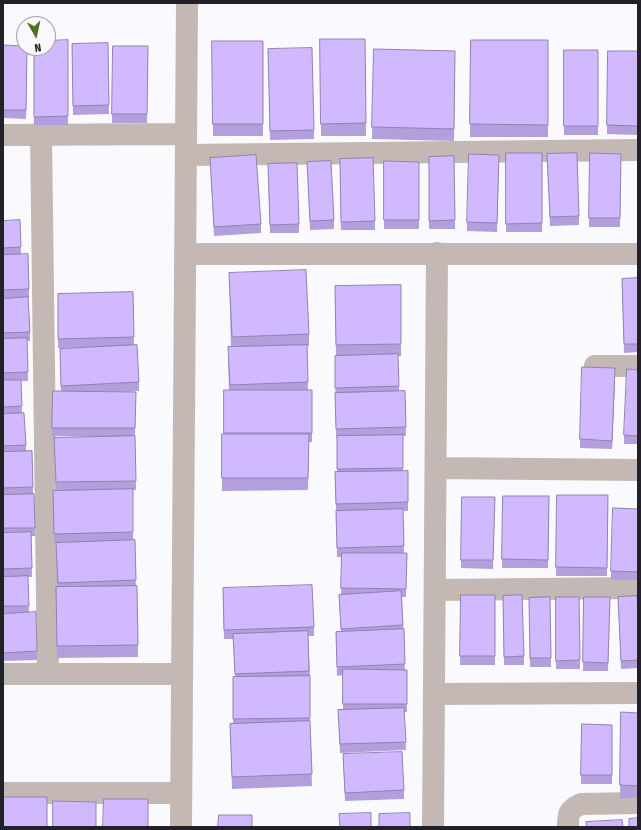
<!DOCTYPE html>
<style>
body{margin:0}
#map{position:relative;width:641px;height:830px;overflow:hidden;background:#faf9fd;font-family:"Fira Sans Condensed",sans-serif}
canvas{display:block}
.frame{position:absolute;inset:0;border:4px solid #222028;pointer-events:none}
.north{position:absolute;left:16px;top:16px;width:40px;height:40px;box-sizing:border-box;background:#faf9fd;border:1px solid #a4a2a8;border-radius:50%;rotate:171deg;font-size:11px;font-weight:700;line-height:16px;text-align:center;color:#222028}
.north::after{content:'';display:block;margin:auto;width:14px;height:18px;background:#537025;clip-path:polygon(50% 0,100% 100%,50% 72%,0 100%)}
</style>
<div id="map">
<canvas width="641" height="830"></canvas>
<div class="frame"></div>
<div class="north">N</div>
</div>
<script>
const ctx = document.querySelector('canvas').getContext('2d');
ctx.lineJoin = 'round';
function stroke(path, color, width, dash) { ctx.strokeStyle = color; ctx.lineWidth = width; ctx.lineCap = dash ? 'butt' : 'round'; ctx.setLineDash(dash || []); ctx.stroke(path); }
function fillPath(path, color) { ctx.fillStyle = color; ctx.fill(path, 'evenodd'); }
stroke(new Path2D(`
 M3 135 186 134
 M41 135 48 674
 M186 155 638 150
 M185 254H638
 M595 366H638
 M436 468 638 470
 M435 590 638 588
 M3 674H182
 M434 694 638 693
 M3 793H181
 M181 827 187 3
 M433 827 437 253
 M568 827C568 814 568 810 581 804L638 803`), '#c3b8b3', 22);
fillPath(new Path2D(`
 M320 39H365L366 136H321Z
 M68 40V125H34V48Z
 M471 40H548V137H470Z
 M212 41H263V136H213Z
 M108 43 109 114 73 115 72 44Z
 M3 45 27 48 26 119 3 118Z
 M113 46H148L147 123H112Z
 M268 49 314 130V139L270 140Z
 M374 49 455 51 454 141 372 139Z
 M564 50H598V135H564Z
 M608 51H638V135L607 134Z
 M506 153H542V232H506Z
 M590 153 621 154 620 227H589Z
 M547 154 579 216V225L550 226Z
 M454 156 455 229H429V157Z
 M210 158 261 224V233L214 236Z
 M340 159 375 221V230H341Z
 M384 161 419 162V229H384Z
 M307 162 334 220V229L310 230Z
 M499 163 497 232 467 231V222Z
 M268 173 299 224V233H270Z
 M20 220 21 254 29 289V298H28L30 332V341H27L28 381H21L22 414 26 445V451H32L33 494H34L35 536H31L32 577H28L29 613 37 651V660L3 661V221Z
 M229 273 309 334V346H307L308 390H312V442H309L308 490 222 491V434H224V390H229L228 356 231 347Z
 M638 278V352L624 353 622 279Z
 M401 285V356H398L399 391H405L406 436H403V471L408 502V511H403L404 553H407L406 597H402L405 670H407V712H404L406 750 340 753 338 710H343V675L337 676 336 641V632H341L339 595H341L342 557H337L336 512 335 472H337V438H336L335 356 336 355 335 286Z
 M133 292 134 345 139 382V391L119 392H136L135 437 136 490H133V540L136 586H137L138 657 57 658 56 587 57 586 56 543 76 542 54 543 53 491H56L54 438 105 437 52 436 53 391H61L60 349 101 347 58 348V294Z
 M638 370V444H624V435Z
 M615 376 612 449 580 448V439Z
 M557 495H608L607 576H556Z
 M503 496H549L548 568H502Z
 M462 497H495L493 569 461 568Z
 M638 509V580H611V571Z
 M223 588 314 627V636H308L310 676V721L312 786 232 789 230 724H233V677H235L233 639H224Z
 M461 595H495V665H460Z
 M503 596 524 656V665H504Z
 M550 597 551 667H530L529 598Z
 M556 597H579L580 669H556Z
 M584 597H610L608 671H583Z
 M618 597 638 615V668L621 669Z
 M621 712 638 713V798H620Z
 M582 724 612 725V784H581Z
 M343 754 404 790V799L345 801Z`), '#b39fdb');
fillPath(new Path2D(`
 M615 368V376L612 449V441Z`), '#9282b2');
const building = new Path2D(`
 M320 39H365L366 123 321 124Z
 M68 40V116L34 117V48H48V41Z
 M471 40H548V125L470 124Z
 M212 41H263V124H213Z
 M108 43 109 105 73 106 72 44Z
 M3 45 24 46V48H27L26 110H3Z
 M113 46H148L147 114H112Z
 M312 48 314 130 270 131 268 49Z
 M374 49 455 51 454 129 372 127Z
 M564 50H598V126H564Z
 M608 51H638V126L607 125Z
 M506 153H542V223L506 224Z
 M577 153 579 216 550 217 547 154Z
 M590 153 621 154 620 218H589Z
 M469 154 499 155 497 223 467 222Z
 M256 155 261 224 214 227 210 158Z
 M454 156 455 220 429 221V157Z
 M373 158 375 221 341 222 340 159Z
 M331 161 334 220 310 221 307 162Z
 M384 161 419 162V220H384Z
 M297 163 299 224 270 225 268 164Z
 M20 220 21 247 3 248V221Z
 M28 254 29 289 3 290V255Z
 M306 270 309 334 232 337 229 273Z
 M638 278V344H624L622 279Z
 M401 285V344L336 345 335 286Z
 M133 292 134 337 58 339V294Z
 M28 297 30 332 3 333V299Z
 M27 338 28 372 3 373V339Z
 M137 345 139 382 61 386 60 349Z
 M307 345 308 382 230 385 228 347Z
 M398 354 399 386 335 388V356Z
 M582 367 615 368 612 441 580 439Z
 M627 369 638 370V436L624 435Z
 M3 380H21L22 406 3 407Z
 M224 390H312V433H224Z
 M53 391 136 392 135 428H52Z
 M405 391 406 427 336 429 335 393Z
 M24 413 26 445 3 446V414Z
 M222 434H309L308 478H222Z
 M403 435V468L337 469V436Z
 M135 436 136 481 56 482 54 438Z
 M32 451 33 487 3 488V452Z
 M408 471V502L336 504 335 472Z
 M133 489V532L54 534 53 491Z
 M34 494 35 528H3V495Z
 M557 495H608L607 568 556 567Z
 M503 496H549L548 560 502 559Z
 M462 497H495L493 560H461Z
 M613 508 638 509V572L611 571Z
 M403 509 404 546 337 548 336 511Z
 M31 532 32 568 3 569V533Z
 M135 540 136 580 58 583 56 543Z
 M342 553H407L406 589 341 588Z
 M28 576 29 606H3V577Z
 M312 585 314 627 224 630 223 588Z
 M137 586 138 645 57 646 56 587Z
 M401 591 403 625 341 629 339 595Z
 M461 595H495V656H460Z
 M522 595 524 656 504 657 503 596Z
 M637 596 638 615V660L621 661 618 597Z
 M550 597 551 658H530L529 598Z
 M556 597H579L580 660 556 661Z
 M584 597H610L608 663 583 662Z
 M36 612 37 651 3 653V614Z
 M404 629 405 664 337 667 336 632Z
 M308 631 309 671 235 674 233 634Z
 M343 669 407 670V704H343Z
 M310 676V718L233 719V677Z
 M404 708 406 742 340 744 338 710Z
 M621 712 638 713V786L620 785Z
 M310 721 312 774 232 777 230 724Z
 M582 724 612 725V775H581Z
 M402 752 404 790 345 793 343 754Z
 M3 797H47V827H3Z
 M104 799H148V827H103Z
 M53 801 96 802V827H53Z
 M371 813V827H340L339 814Z
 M410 813V827H379V814Z
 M219 815H252V827H218Z
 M638 818V827H629V819Z
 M622 820 623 827H587L586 822Z`);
fillPath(building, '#d0b9ff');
stroke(building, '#9282b2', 1);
</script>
